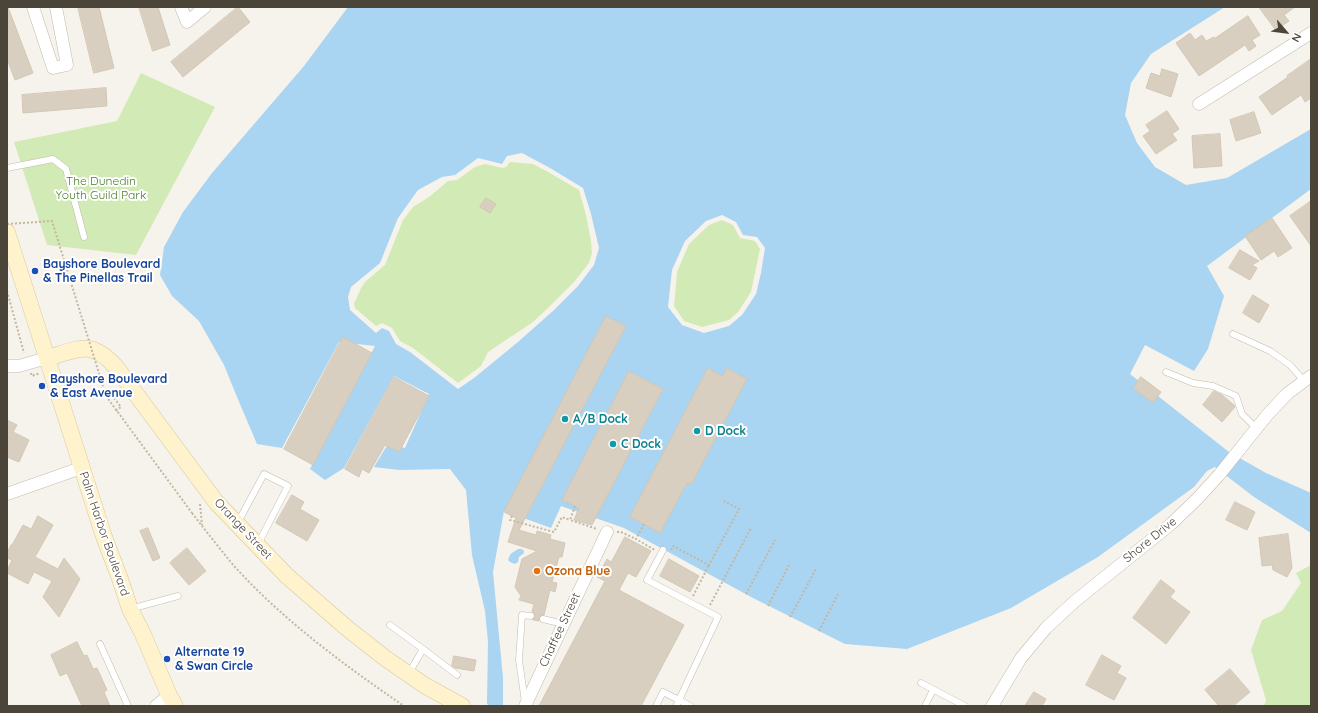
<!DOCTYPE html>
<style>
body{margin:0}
#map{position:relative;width:1318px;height:713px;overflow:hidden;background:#f6f3ec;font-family:Quicksand,sans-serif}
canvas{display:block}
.frame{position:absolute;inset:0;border:8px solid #4b4439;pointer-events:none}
.north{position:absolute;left:1266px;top:12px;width:40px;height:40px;-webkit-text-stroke:3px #fff;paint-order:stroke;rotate:118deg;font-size:11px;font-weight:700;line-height:16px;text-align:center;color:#4b4439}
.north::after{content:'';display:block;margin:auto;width:14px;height:18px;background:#4b4439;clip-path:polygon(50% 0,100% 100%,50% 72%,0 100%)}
</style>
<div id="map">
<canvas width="1318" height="713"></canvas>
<div class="frame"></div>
<div class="north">N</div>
</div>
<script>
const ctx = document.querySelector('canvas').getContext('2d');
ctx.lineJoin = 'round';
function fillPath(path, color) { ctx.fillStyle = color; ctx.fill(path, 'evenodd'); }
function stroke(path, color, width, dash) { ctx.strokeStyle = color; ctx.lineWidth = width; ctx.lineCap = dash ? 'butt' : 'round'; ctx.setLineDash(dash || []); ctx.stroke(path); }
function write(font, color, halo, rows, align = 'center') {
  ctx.font = font + ' Quicksand,sans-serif'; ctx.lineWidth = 4; ctx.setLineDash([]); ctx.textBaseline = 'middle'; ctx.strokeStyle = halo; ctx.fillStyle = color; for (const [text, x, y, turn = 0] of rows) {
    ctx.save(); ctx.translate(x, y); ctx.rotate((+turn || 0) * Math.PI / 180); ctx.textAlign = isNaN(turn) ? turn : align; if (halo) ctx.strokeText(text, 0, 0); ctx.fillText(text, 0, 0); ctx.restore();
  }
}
fillPath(new Path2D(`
 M141 73 215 107 136 255 47 245 14 142 117 121Z
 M510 162 533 164 548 172 579 190 586 215 591 241 592 253 589 263 574 282 550 306 533 322 488 352 481 366 458 383 413 348 400 341 392 328 382 323 376 326 355 308 354 304 361 288 365 282 385 265 403 220 413 207 429 197 448 181 457 180 475 167 485 164 503 168 506 167Z
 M722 220 733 225 740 238 755 241 760 249 751 292 738 312 729 320 702 327 684 321 674 306 677 272 689 244 709 225Z
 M1311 565V706H1264L1266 700 1251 650 1262 620 1282 611 1301 583 1296 573Z`), '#d2eab5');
fillPath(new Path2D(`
 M348 7H1225L1151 54 1131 83 1125 115 1137 143 1155 167 1186 185 1227 178 1311 129V189L1207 266 1224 296 1208 349 1194 371 1145 345 1130 374 1229 452 1266 473 1311 493V533L1254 497 1215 467 1207 471 1194 487 1098 557 1011 608 907 649 845 644 753 598 624 528 561 506 551 528 504 511 493 572 503 678V706H490L487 704 488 642 485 611 472 555 466 490 450 469 399 470 374 467 388 444 405 448 429 394 394 376 344 468 325 480 310 469 375 346 339 342 282 448 257 444 237 397 224 365 199 321 172 296 160 275 164 247 183 212 212 173 304 66ZM522 153 550 168 583 188 591 214 599 248 594 265 578 286 554 310 518 342 474 378 458 389 410 352 396 344 389 331 382 328 376 333 350 310 348 297 351 287 380 263 398 218 418 190 442 177 455 175 478 158 502 164 507 156ZM722 215 736 222 743 235 757 237 765 248 761 273 756 294 742 315 729 326 704 333 682 325 668 307 672 270 685 241 706 221Z
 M518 549H522L524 551V553L519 557 518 562 515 564 510 562 508 560C511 551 513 553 518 549Z`), '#a9d4f2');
const building = new Path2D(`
 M8 7 33 73 15 80 7 59Z
 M78 7H99L114 68 94 73Z
 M139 7H158L170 45 153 51Z
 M238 7 250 22 183 77 171 62Z
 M1259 7H1295L1284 15 1289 21 1276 30Z
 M1248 16 1260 35 1252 40 1256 46 1249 51 1245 45 1199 76 1176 43 1190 33 1195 40 1202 35 1206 41 1214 37 1215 38Z
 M1311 59V98L1305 102 1301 95 1272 115 1259 97 1288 77 1287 76Z
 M1162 69 1178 74 1171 97 1146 88 1151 73 1160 76Z
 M106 88 107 106 23 113 22 95Z
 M1167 111 1179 129 1172 134 1177 140 1156 154 1143 136 1150 131 1146 125Z
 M1254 112 1261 133 1236 141 1230 120Z
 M1220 134 1222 166 1194 168 1192 136Z
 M486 198 496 204 490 213 480 207Z
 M1311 201V246L1290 216Z
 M1272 218 1292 248 1278 257 1274 251 1261 260 1245 236Z
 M1240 250 1259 261 1252 265 1257 268 1250 280 1229 268Z
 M1253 295 1269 305 1259 323 1243 313Z
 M606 316 626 326 519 530 536 535 537 531 551 535 550 539 565 543 562 557H559L552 582 557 583 555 592 550 590 544 615 540 616 539 621 533 620 535 616 534 613 532 612 534 604 519 600 521 596 515 587 522 559 537 551 508 542 516 518 504 512Z
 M343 337 372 353 313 465 284 449Z
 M708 368 722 376 727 368 747 379 691 485 687 483 660 533 630 517Z
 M629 371 663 389 592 525 574 520 579 508 562 500Z
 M394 377 429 396 399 452 385 445 369 473 362 469 359 477 345 469Z
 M1141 377 1161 392 1153 403 1133 388Z
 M1214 391 1222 395 1234 405 1235 407 1222 422 1203 405Z
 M7 420 17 425 13 432 29 440 19 462 7 457Z
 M292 495 304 502 300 509 319 520 307 541 276 523Z
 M1235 502 1255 512 1247 530 1226 520Z
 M38 516 53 525 35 557 58 569 64 558 80 579 59 617 43 597 52 581 34 572 28 584 7 573V571L12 560 7 558V553L11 545H12L23 525 31 529Z
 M148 528 160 558 153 561 140 531Z
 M1288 534 1292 568 1287 577 1273 570 1272 565 1262 566 1259 538Z
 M625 537 651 551 636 577 628 573 619 590 684 625 641 706H539L605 581 597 577 607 559 611 562Z
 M187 548 206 571 189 585 170 563Z
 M669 559 699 576 690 592 660 576Z
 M1161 580 1175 591 1170 597 1190 612 1166 644 1133 618Z
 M77 642 84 656 87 655 93 669 97 668 107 690 104 692 110 706H82L67 673 60 676 51 655Z
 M1102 655 1121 666 1117 673 1126 678 1114 700 1086 685Z
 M454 656 476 660 474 671 455 668 452 666Z
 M1230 669 1250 692 1233 706H1219L1205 690Z
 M1034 692 1046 699 1042 706H1025Z`);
fillPath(building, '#d8cfc1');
stroke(building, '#d3c7b4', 1);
const lane = new Path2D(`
 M7 168 53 159 66 169 84 237
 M1233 334 1270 351 1290 365 1304 381
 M1166 372 1193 383 1213 386 1236 396 1242 414 1257 429
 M237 524 264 474 288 486 258 544
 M130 609 178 596
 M543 619 563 624
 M390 625 423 649
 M100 644 128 706
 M409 673 423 649 457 675
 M921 683 965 706
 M525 702 519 660 522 615 531 616
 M656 706 663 692 679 700 718 617 647 580 663 550
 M676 706 679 700 690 706
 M925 706 933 690`);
const street = new Path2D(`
 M33 7 53 68 67 65 56 7
 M181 7 187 22 205 7
 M1199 104 1311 33
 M7 366H19L47 358
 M7 494 81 468
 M156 706 169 695
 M525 706 607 532
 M992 706 1021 658 1046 628 1074 602 1171 524 1197 499 1219 475 1268 414 1288 393 1311 376`);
const secondary = new Path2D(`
 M7 232 103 534 120 579 130 609 142 632 169 695 175 706
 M47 358C79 349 91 339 116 367L216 502 287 576 348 629 385 658 424 685 462 706`);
stroke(lane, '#c2bbae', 7);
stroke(street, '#c2bbae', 13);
stroke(secondary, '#d6c79b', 17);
stroke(new Path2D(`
 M7 291 24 353
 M31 373 32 376 40 373
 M116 389 111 394 121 407 116 411
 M200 504 202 525
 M575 506 570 520 597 529
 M192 513C206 531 220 549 234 566 283 620 344 665 404 706
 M512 516 510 520 554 532 562 517 570 520
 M644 524 636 539 655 550
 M617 532H621L636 539
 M671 550 673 546 709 565 739 509 722 500
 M746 594 775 540
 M693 596 709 565
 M710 605 751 528
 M768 606 790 563
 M790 617 816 569
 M819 631 838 594`), '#c4b79f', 2, [2, 2]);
stroke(lane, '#fff', 6);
stroke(street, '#fff', 12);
stroke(secondary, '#fff3cd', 16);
stroke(new Path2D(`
 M7 224 52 221 106 396 192 513`), '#c4b79f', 2, [2, 2]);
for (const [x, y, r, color] of [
 [35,271,4,"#1a4fb4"],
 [42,386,4,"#1a4fb4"],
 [565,419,4,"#0f9aa8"],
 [697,431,4,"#0f9aa8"],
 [613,444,4,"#0f9aa8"],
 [537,571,4,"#e8710a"],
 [167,659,4,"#1a4fb4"]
]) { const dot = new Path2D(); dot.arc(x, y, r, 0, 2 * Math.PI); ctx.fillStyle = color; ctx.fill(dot); stroke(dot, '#fff', 1.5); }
write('12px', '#4a7f2a', '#fff', [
 ["The Dunedin",101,181],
 ["Youth Guild Park",101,195]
]);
write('bold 12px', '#164399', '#fff', [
 ["Bayshore Boulevard",43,264],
 ["& The Pinellas Trail",43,278],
 ["Bayshore Boulevard",50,379],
 ["& East Avenue",50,393],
 ["Alternate 19",175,652],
 ["& Swan Circle",175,666]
], 'left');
write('bold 12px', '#0d838f', '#fff', [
 ["A/B Dock",573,419],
 ["D Dock",705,431],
 ["C Dock",621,444]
], 'left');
write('12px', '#4b4439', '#fff', [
 ["Orange Street",243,529,47],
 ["Palm Harbor Boulevard",104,534,71],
 ["Shore Drive",1150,540,-39],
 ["Chaffee Street",560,630,-65]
]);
write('bold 12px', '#c56008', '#fff', [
 ["Ozona Blue",545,571]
], 'left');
</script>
